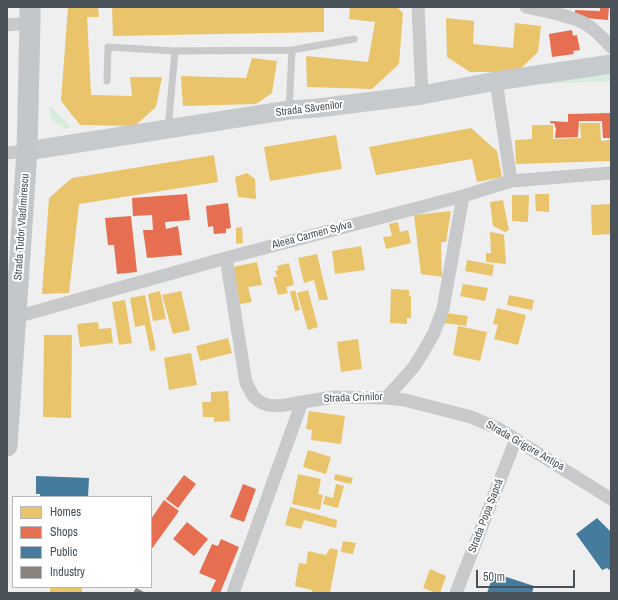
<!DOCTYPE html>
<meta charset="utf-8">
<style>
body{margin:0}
#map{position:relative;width:618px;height:600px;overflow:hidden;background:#efefef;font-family:"Archivo Narrow",sans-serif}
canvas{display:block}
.frame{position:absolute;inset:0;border:8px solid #495259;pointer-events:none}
.legend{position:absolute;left:12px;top:496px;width:140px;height:92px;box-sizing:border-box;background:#fff;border:1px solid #b6babd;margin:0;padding:5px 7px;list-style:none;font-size:12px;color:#495259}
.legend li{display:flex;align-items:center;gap:8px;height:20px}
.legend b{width:20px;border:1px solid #b6babd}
.scale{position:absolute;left:476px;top:570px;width:99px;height:18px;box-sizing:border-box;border:2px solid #495259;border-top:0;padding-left:5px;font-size:12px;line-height:14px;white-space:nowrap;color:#495259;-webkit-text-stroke:3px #fff;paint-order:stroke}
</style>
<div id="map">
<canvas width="618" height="600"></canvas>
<div class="frame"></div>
<ul class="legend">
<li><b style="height:11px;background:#e9c46a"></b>Homes</li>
<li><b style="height:11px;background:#e76f51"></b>Shops</li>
<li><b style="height:11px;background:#457b9d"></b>Public</li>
<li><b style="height:11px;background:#8a817c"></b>Industry</li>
</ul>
<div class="scale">50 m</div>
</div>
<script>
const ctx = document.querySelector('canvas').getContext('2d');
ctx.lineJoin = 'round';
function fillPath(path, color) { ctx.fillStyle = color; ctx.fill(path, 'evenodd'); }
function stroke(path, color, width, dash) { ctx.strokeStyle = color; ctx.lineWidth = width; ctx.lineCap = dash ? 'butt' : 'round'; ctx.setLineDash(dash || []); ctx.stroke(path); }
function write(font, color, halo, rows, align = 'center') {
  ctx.font = font + ' "Archivo Narrow",sans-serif'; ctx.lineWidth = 4; ctx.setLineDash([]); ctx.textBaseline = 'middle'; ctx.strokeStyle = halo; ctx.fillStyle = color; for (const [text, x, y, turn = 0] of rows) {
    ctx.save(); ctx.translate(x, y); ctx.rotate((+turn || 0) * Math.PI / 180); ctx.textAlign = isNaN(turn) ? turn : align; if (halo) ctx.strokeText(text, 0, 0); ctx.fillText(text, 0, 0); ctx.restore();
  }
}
fillPath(new Path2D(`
 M611 70V82H583L529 85Z
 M50 106 71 127 66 129C56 123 47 119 50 106Z`), '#d6ecdd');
fillPath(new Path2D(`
 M68 7H98L99 17H87L91 95 132 96 130 77H162L156 107 135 126 80 125 61 101Z
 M112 7H324V32L113 36Z
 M350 7H397L403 13 399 64 372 89 307 87 306 56 368 62 375 22 349 19Z
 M446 18 474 21 473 44 513 48 515 23 541 26 538 52 517 72H470L447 57Z
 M252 58 277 61 272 93 256 104 183 106 181 76 246 78Z
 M580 123H600L601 141 611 140V161L516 164 515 140 532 139V125H553V139L581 138Z
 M471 128 497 151 502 177 477 182 472 159 376 175 369 147Z
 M336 135 342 169 270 181 264 147Z
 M214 155 218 182 79 204 69 293 42 294 49 198 72 178Z
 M247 173 255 179 256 199 238 197 235 177Z
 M535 194H549V212L536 211Z
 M512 195H529L528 222 512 221Z
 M503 200 509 230 505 232 493 226 490 202Z
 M611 204V234L592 235 591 205Z
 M451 211 446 242H441L442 277 421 274 414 215Z
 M398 222 400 232 408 230 411 243 386 249 383 237 392 236 389 224Z
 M242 227 243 243 236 244V228Z
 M490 232 502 234 504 235 506 264 486 262V253H491Z
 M361 246 365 270 335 274 332 251Z
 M317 254 328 300H319L314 280 304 283 298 258Z
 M467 260 494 265 492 276 465 271Z
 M257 262 262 285 248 287 252 302 240 304 233 267Z
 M289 263 294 285 286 287 288 293 278 295 273 277H277L275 271 278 270 277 266Z
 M463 284 488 288 485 301 460 296Z
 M391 289 409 290V296H411V318H407V324L390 323Z
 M295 290 300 310 295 311 290 292Z
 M308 290 318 327 308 330 297 293Z
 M160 291 166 319 153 321 148 294Z
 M181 291 190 330 173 334 162 295Z
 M145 295 156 350 150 351 145 325 135 327 130 298Z
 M509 295 534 300 532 310 507 305Z
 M125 300 132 343 119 345 112 302Z
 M497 308 526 315 518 345 494 339 498 325 493 324Z
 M445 313 468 316 466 326 444 323Z
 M98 322 99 329 111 328 113 343 80 347 77 324Z
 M458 326 487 332 480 361 453 355Z
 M44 335H72L71 418 43 417Z
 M228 338 232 353 200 361 196 346Z
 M358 339 362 369 341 372 337 342Z
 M191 353 197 385 169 390 164 358Z
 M228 391 230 421 214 422V417H203L202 402H211V392Z
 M309 411 345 416 341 444 311 440 312 430 306 429Z
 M308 450 331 457 326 474 303 467Z
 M298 474 321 479 318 494 323 495 320 510 292 504Z
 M335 474 353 478 351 484 334 480Z
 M336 484 344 486 338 508 323 504 325 496 333 498Z
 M290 507 337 520 336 528 304 520 301 529 285 525Z
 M343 541 356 543 353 554 341 552Z
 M330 548 338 550 330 593H312V590L295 586 299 563 306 564 308 551 326 555Z
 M430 569 446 576 440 593H436L423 588Z
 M50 587H82V593H50Z`), '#e9c46a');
fillPath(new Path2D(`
 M600 7H609L608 20 575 17V10L600 11Z
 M572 30 573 36 577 35 580 50 573 51 574 54 552 57 549 34Z
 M611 113V138H603L602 121H579L578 137 555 138 556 129 554 123 551 124 550 121 568 122V114Z
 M187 194 190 220 165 222 166 229 178 226 182 255 147 258 143 230H153L152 215 133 216 132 198Z
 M228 203 231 228 226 229V233L214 234 213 226 208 227 206 206Z
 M131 216 137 272 117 274 114 245H108L105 218Z
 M184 475 196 484 178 508 166 499Z
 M243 484 256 489 244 522 230 517Z
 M164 500 179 511 151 550V519Z
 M187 522 208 539 194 556 173 539Z
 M221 539 239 547 220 593H210L216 580 199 573 212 544 218 546Z`), '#e76f51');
fillPath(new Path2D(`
 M36 476 89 478 88 497H40V494H36Z
 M597 518 611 532V571L607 568 602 570 576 534Z
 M494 573 534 586 532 593H487Z`), '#457b9d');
fillPath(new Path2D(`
 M136 588 146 593H133Z`), '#8a817c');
stroke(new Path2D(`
 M107 81 108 47 175 51 292 50 354 39
 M289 110 292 50
 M168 129 175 51`), '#c7c9ca', 7);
stroke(new Path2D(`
 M418 7 422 95
 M526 7C545 11 569 15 586 24 595 30 604 39 611 47
 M7 25 30 23
 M496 81 511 181
 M7 153 27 151
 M226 258 246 383C249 387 251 393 254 397 268 411 284 405 302 402
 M16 317 226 258 463 196 511 181 611 173
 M386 398 405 400 471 417 499 429 611 499
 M233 593 302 402 334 397 386 398 413 368 422 354 434 333 443 309 463 196
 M456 593 516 439`), '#c7c9ca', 13);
stroke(new Path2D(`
 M27 151 289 110 318 108 422 95 496 81 611 64`), '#c7cacc', 19);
stroke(new Path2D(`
 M7 446 27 151 30 23V7`), '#c4c7ca', 21);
write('11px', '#495259', '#fff', [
 ["Strada Săvenilor",309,109,-7],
 ["Strada Tudor Vladimirescu",22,227,-86],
 ["Aleea Carmen Sylva",312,235,-15],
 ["Strada Crinilor",353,398,-2],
 ["Strada Grigore Antipa",525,446,30],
 ["Strada Popa Șapcă",486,516,-69]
]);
</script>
